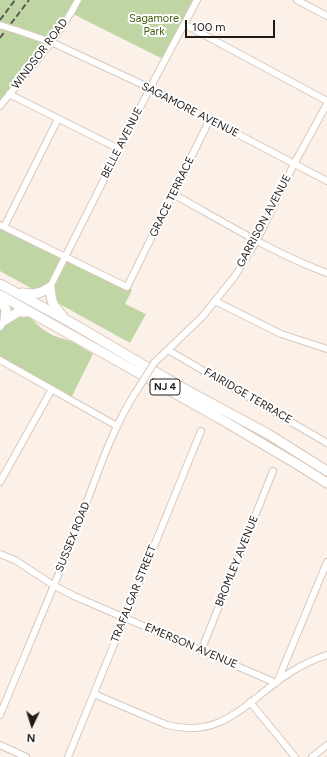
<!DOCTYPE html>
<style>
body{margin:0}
#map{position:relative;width:327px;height:757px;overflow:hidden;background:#fcf1e9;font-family:Figtree,sans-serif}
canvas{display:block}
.north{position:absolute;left:12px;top:705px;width:40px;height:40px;-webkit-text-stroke:3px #fff;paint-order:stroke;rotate:184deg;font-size:11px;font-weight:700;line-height:16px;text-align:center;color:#211a15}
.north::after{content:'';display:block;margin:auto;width:14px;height:18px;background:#211a15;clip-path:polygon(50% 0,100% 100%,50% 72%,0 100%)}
.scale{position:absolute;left:185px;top:20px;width:90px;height:18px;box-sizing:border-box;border:2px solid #211a15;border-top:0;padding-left:5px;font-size:12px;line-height:14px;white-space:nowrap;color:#211a15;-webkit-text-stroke:3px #fff;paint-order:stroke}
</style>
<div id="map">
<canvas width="327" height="757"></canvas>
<div class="north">N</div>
<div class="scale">100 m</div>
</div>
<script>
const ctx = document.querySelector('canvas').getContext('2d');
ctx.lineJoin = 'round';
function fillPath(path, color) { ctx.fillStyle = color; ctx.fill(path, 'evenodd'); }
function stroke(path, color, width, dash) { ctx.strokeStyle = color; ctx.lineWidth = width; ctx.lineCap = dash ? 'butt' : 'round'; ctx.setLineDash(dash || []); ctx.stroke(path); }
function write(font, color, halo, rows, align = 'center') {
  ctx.font = font + ' Figtree,sans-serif'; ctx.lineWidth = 4; ctx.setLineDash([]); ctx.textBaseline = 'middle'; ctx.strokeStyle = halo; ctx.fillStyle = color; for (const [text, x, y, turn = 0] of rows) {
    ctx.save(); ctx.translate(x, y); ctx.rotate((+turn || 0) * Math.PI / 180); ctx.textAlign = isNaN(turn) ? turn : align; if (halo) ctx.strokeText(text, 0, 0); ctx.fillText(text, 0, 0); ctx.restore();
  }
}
fillPath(new Path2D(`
 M0 0H197L165 60 71 13 0 106Z
 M0 225 132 290 125 304 146 314 130 343 0 271Z
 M0 301 32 319 42 329 54 336 71 341 93 354 70 400 0 360Z`), '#bfd6a4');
const minor = new Path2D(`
 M297 0 327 16
 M184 24 327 101
 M16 30 51 42 150 88 327 181
 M9 94 119 149
 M0 106C27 72 58 39 78 0
 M173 194C222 221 275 254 327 273
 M0 225 127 287 210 119
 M4 227 58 119
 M50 287 150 88 197 0
 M215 301 281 334 327 349
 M0 327 5 320
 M168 350 327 443
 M0 360 117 426
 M154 363 202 317 235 276 257 240 294 164 327 104
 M0 482 52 389
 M0 554 15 560 53 585 74 596 276 683
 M201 651 273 471
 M278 680 327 562
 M94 694 167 725C224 740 248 699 291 672 302 665 314 659 327 655
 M250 702 295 757
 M0 715C26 652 53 589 78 526 96 478 112 426 141 384
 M0 745 26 757
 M68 757 201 431
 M312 757 327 745`);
const highway = new Path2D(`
 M0 284 70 322 181 387 268 434 327 471
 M50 287C51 299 52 306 62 315
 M22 293C33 295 41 294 50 287
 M0 295 219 418 300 466 327 483
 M0 297 6 310 5 320
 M5 320 18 312H30`);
stroke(minor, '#d9c7ba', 8);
stroke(highway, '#d9c7ba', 11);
stroke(minor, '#fff', 6);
stroke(highway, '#fff', 9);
stroke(new Path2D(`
 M0 20 15 0
 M0 38 29 0`), '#605852', 2, [6, 3]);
const minorBridge = new Path2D(`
 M0 25 16 30
 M141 384 154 363`);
stroke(minorBridge, '#d9c7ba', 8, []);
stroke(minorBridge, '#fff', 6);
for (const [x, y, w] of [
 [165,387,30]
]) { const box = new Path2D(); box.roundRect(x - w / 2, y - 8, w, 16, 3); ctx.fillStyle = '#fff'; ctx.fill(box); stroke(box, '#211a15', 1); }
write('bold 10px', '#211a15', null, [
 ["NJ 4",165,387]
]);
write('11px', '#425d0c', '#fff', [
 ["Sagamore",154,19],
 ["Park",154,32]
]);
write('11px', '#211a15', '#fff', [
 ["WINDSOR ROAD",40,54,-53],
 ["SAGAMORE AVENUE",190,110,27],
 ["BELLE AVENUE",122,143,-63],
 ["GRACE TERRACE",172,197,-64],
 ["GARRISON AVENUE",264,221,-62],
 ["FAIRIDGE TERRACE",248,396,30],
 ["SUSSEX ROAD",73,537,-68],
 ["BROMLEY AVENUE",237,561,-68],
 ["TRAFALGAR STREET",134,594,-68],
 ["EMERSON AVENUE",191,646,23]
]);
</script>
